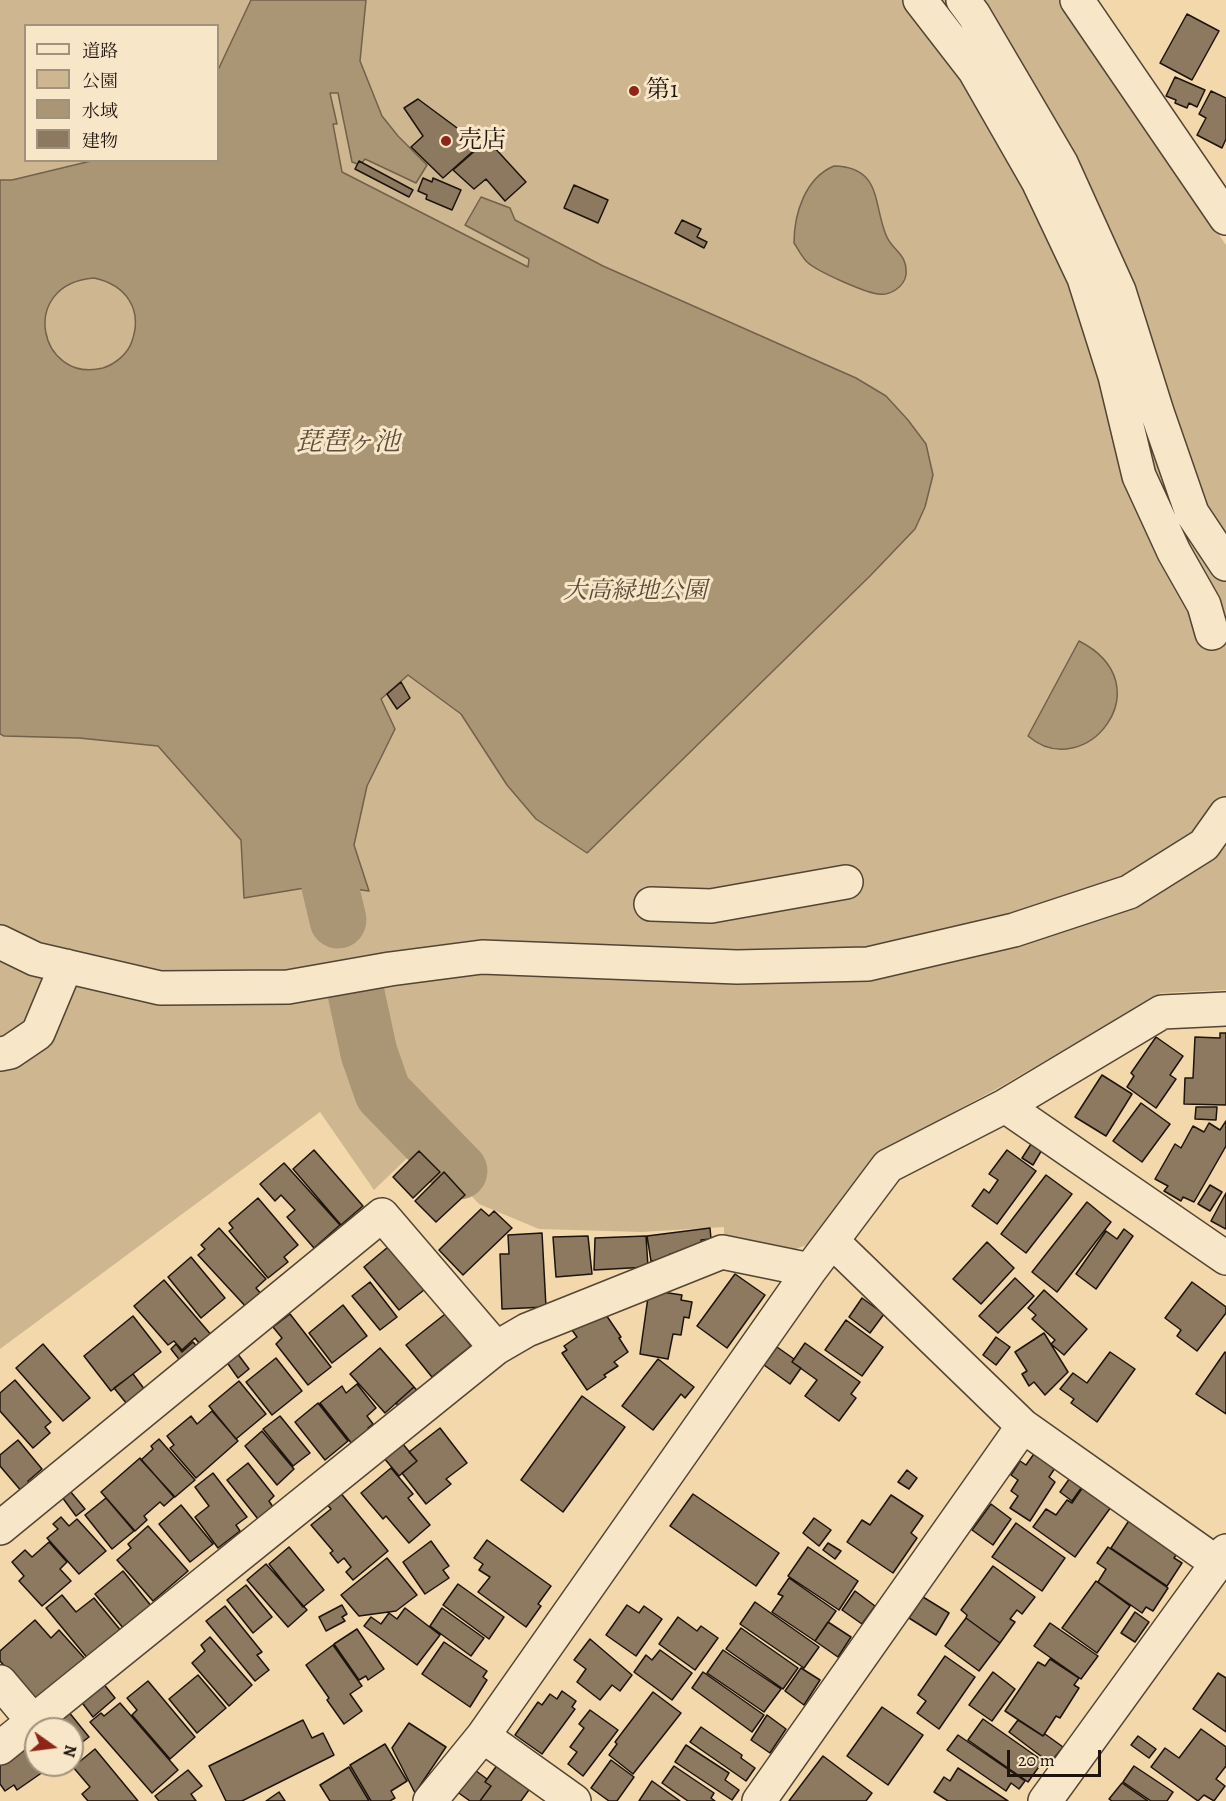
<!DOCTYPE html>
<meta charset="utf-8">
<style>
body{margin:0}
#map{position:relative;width:1226px;height:1801px;overflow:hidden;background:#f2d8ab;font-family:Alegreya,"Noto Serif JP",serif}
canvas{display:block}
.legend{position:absolute;left:24px;top:24px;width:195px;height:138px;box-sizing:border-box;background:#f7e6c8;border:2px solid #a0927d;margin:0;padding:8px 10px;list-style:none;font-size:18px;color:#1e130d}
.legend li{display:flex;align-items:center;gap:12px;height:30px}
.legend b{width:30px;border:2px solid #a0927d}
.north{position:absolute;left:24px;top:1717px;width:60px;height:60px;box-sizing:border-box;background:#f7e6c8;border:2px solid #a0927d;border-radius:50%;rotate:104deg;font-size:16px;font-weight:700;line-height:24px;text-align:center;color:#1e130d}
.north::after{content:'';display:block;margin:auto;width:21px;height:27px;background:#8f2418;clip-path:polygon(50% 0,100% 100%,50% 72%,0 100%)}
.scale{position:absolute;left:1007px;top:1750px;width:94px;height:27px;box-sizing:border-box;border:3px solid #1e130d;border-top:0;padding-left:8px;font-size:18px;line-height:21px;white-space:nowrap;color:#1e130d;-webkit-text-stroke:4px #f7e6c8;paint-order:stroke}
</style>
<div id="map">
<canvas width="1226" height="1801"></canvas>
<ul class="legend">
<li><b style="height:8px;background:#f7e6c8"></b>道路</li>
<li><b style="height:16px;background:#ceb790"></b>公園</li>
<li><b style="height:16px;background:#aa9575"></b>水域</li>
<li><b style="height:16px;background:#8c795f"></b>建物</li>
</ul>
<div class="north">N</div>
<div class="scale">20 m</div>
</div>
<script>
const ctx = document.querySelector('canvas').getContext('2d');
ctx.lineJoin = 'round';
function fillPath(path, color) { ctx.fillStyle = color; ctx.fill(path, 'evenodd'); }
function stroke(path, color, width, dash) { ctx.strokeStyle = color; ctx.lineWidth = width; ctx.lineCap = dash ? 'butt' : 'round'; ctx.setLineDash(dash || []); ctx.stroke(path); }
function write(font, color, halo, rows, align = 'center') {
  ctx.font = font + ' Alegreya,"Noto Serif JP",serif'; ctx.lineWidth = 6; ctx.setLineDash([]); ctx.textBaseline = 'middle'; ctx.strokeStyle = halo; ctx.fillStyle = color; for (const [text, x, y, turn = 0] of rows) {
    ctx.save(); ctx.translate(x, y); ctx.rotate((+turn || 0) * Math.PI / 180); ctx.textAlign = isNaN(turn) ? turn : align; if (halo) ctx.strokeText(text, 0, 0); ctx.fillText(text, 0, 0); ctx.restore();
  }
}
fillPath(new Path2D(`
 M0 0H1061L1226 245V990L1161 993 1000 1087 876 1154 812 1243 785 1253 724 1243V1227L642 1232 539 1229 479 1204 422 1144 374 1190 320 1112 0 1349ZM26 26H218V160H26Z`), '#ceb790');
const water = new Path2D(`
 M251 0H366L360 61 382 116 398 136 427 165 416 183 365 159 360 165 352 162 338 93H330L337 124H333L342 172 528 267 529 259 465 225 481 197 510 208 515 220 603 266 856 378 886 396 908 420 926 444 933 475 925 507 915 529 870 576 587 853 536 819 507 785 461 714 408 675 381 699 395 729 367 786 354 845 369 891 323 885 244 898 241 840 158 746 79 738 4 736 0 734V180H12L91 161 218 160V70ZM94 278C126 285 143 309 132 341 128 354 115 364 103 368 39 384 17 284 94 278Z
 M834 166C882 167 873 204 886 235 892 251 908 253 906 275 904 287 890 296 878 294 864 292 818 272 807 262 802 257 798 249 794 243 794 214 805 178 834 166Z
 M1079 641C1166 685 1085 785 1028 736Z`);
fillPath(water, '#aa9575');
stroke(water, '#72614b', 1.5);
stroke(new Path2D(`
 M330 886 338 920
 M356 993 369 1053 383 1093 459 1171`), '#aa9575', 57);
const building = new Path2D(`
 M1187 14 1219 31 1192 80 1160 63Z
 M1175 77 1205 90 1197 107 1189 103 1187 108 1175 103 1176 100 1166 96Z
 M1211 91 1226 98V139L1222 148 1197 135 1206 118 1199 114Z
 M418 99 480 145 443 178 411 147 423 136 404 108Z
 M485 142 490 148 493 146 526 182 505 201 486 179 474 189 453 170Z
 M359 161 413 190 409 197 355 169Z
 M423 178 432 182 433 178 461 190 452 210 426 199 427 195 418 191Z
 M574 185 608 200 598 223 564 208Z
 M682 220 701 229 697 237 707 242 704 248 675 233Z
 M401 682 410 698 397 709 387 694Z
 M1220 1033H1226V1105L1184 1104 1185 1078H1193L1195 1037 1220 1038Z
 M1156 1037 1183 1056 1170 1075 1176 1079 1156 1108 1127 1087 1134 1076 1131 1073Z
 M1102 1075 1132 1094 1106 1136 1075 1117Z
 M1141 1103 1170 1124 1142 1162 1113 1141Z
 M1196 1107H1217L1216 1120 1195 1119Z
 M1226 1121V1146L1194 1202 1183 1197 1181 1201 1164 1191 1168 1186 1155 1179 1175 1144 1181 1148 1193 1126 1204 1132 1209 1123 1220 1130Z
 M1033 1141 1043 1148 1033 1165 1022 1158Z
 M314 1150 363 1206 341 1225 293 1169Z
 M1007 1150 1036 1171 997 1224 972 1206 984 1189 989 1193 998 1180 989 1174Z
 M419 1151 440 1172 413 1198 393 1177Z
 M284 1163 340 1225 314 1248 287 1217 295 1210 281 1195 275 1201 260 1184Z
 M444 1172 465 1195 436 1222 415 1201Z
 M1046 1175 1072 1194 1026 1253 1001 1234Z
 M1210 1185 1222 1192 1210 1211 1198 1204Z
 M1226 1193V1229L1211 1221Z
 M258 1198 298 1245 284 1257 288 1262 268 1278 229 1231 233 1228 229 1223Z
 M1087 1202 1111 1222 1057 1292 1032 1272Z
 M481 1209 489 1216 494 1211 512 1228 463 1275 439 1250Z
 M219 1228 266 1279 256 1288 262 1295 248 1309 198 1255 205 1249 201 1245Z
 M710 1228 711 1239 701 1240 702 1247 689 1251 670 1254 671 1259 651 1261 647 1236Z
 M1124 1229 1133 1236 1096 1289 1076 1274 1106 1231 1117 1239Z
 M542 1233 546 1307 502 1309 500 1254H509L508 1235Z
 M588 1236 592 1274 556 1277 553 1237Z
 M646 1236 648 1267 594 1270 595 1238Z
 M394 1242 429 1286 399 1310 364 1267Z
 M987 1242 1014 1268 981 1304 953 1279Z
 M191 1257 225 1298 201 1318 168 1277Z
 M735 1274 765 1295 727 1348 697 1326Z
 M1015 1278 1034 1296 998 1333 979 1316Z
 M164 1280 213 1337 202 1347 195 1338 182 1350 174 1341 168 1345 134 1306Z
 M370 1282 397 1317 380 1330 352 1296Z
 M1192 1282 1226 1307V1313L1197 1351 1177 1336 1181 1330 1165 1318Z
 M649 1290 682 1295 681 1300 692 1302 689 1318 684 1317 681 1335 673 1334 668 1359 640 1354Z
 M1044 1290 1087 1329 1064 1355 1051 1344 1055 1340 1032 1319 1036 1315 1028 1308Z
 M862 1298 884 1314 870 1333 849 1317Z
 M343 1305 367 1336 332 1363 309 1333Z
 M602 1309 621 1337 619 1338 628 1352 614 1362 618 1366 604 1375 606 1377 587 1390 562 1353 567 1350 564 1346 577 1337 572 1330Z
 M449 1311 461 1327 458 1329 471 1346 432 1377 406 1345Z
 M290 1314 331 1367 308 1385 276 1344 282 1338 273 1327Z
 M133 1316 161 1352 111 1391 84 1356Z
 M846 1320 883 1347 862 1376 825 1350Z
 M1044 1333 1068 1372 1045 1395 1034 1382 1029 1386 1022 1374 1027 1371 1015 1352Z
 M996 1337 1010 1347 996 1365 983 1355Z
 M193 1342 199 1349 182 1363 171 1349 176 1344 182 1352Z
 M805 1343 860 1382 851 1394 856 1398 839 1421 805 1396 817 1380 792 1362Z
 M43 1344 90 1398 63 1421 16 1368Z
 M777 1347 794 1359 792 1362 801 1368 790 1384 764 1365Z
 M380 1348 414 1387 385 1413 350 1374Z
 M1110 1352 1135 1369 1097 1422 1071 1403 1074 1399 1060 1389 1073 1373 1087 1383Z
 M1225 1352 1226 1353V1414L1196 1394Z
 M237 1353 249 1369 238 1378 226 1361Z
 M276 1358 302 1391 272 1415 246 1382Z
 M658 1359 694 1387 685 1398 681 1394 653 1430 622 1406Z
 M133 1374 145 1390 127 1404 114 1388Z
 M15 1380 51 1422 45 1427 50 1433 33 1448 0 1411V1393Z
 M239 1381 266 1414 236 1439 209 1406Z
 M357 1384 376 1408 367 1416 373 1424 368 1428 374 1435 356 1449 320 1403 342 1386 346 1393Z
 M414 1387 422 1396 404 1412 396 1403Z
 M582 1396 625 1427 563 1512 521 1480Z
 M318 1403 348 1441 325 1460 295 1422Z
 M212 1411 238 1441 196 1478 170 1448 174 1445 167 1436 191 1416 197 1424Z
 M280 1416 310 1453 293 1466 263 1429Z
 M440 1428 467 1463 446 1479 451 1484 426 1504 402 1473 417 1461 409 1452Z
 M262 1431 294 1469 277 1485 245 1446Z
 M159 1439 195 1480 175 1497 141 1460 153 1449 151 1446Z
 M18 1440 42 1469 28 1481 32 1486 23 1493 0 1466V1455Z
 M402 1443 417 1461 399 1476 384 1458Z
 M1036 1451 1057 1465 1049 1477 1055 1482 1030 1521 1010 1508 1018 1496 1011 1491 1018 1480 1011 1475 1020 1461 1026 1465Z
 M140 1458 174 1497 164 1506 160 1502 144 1516 147 1520 135 1531 101 1492Z
 M248 1463 274 1496 269 1501 273 1507 258 1519 227 1480Z
 M391 1468 413 1494 408 1498 430 1525 409 1543 386 1516 383 1519 361 1493Z
 M907 1470 917 1478 909 1489 898 1482Z
 M213 1473 247 1517 236 1525 240 1531 218 1548 195 1517 209 1506 195 1487Z
 M1072 1475 1084 1484 1072 1501 1060 1492Z
 M1083 1487 1111 1507 1075 1557 1033 1527 1046 1509 1056 1515 1067 1500 1072 1503Z
 M70 1491 85 1509 76 1516 62 1497Z
 M339 1491 388 1551 353 1580 346 1572 351 1567 344 1558 338 1563 330 1553 333 1551 311 1525 331 1509 325 1502Z
 M693 1494 779 1553 756 1586 670 1526Z
 M891 1495 923 1516 911 1533 917 1538 893 1573 847 1542 862 1520 870 1525Z
 M106 1498 134 1531 112 1549 85 1515Z
 M991 1504 1011 1519 993 1545 972 1530Z
 M181 1505 213 1544 190 1562 159 1524Z
 M1132 1516 1180 1549 1174 1558 1182 1563 1167 1586 1111 1548Z
 M61 1517 69 1526 77 1519 106 1551 79 1574 47 1538 58 1529 53 1524Z
 M814 1518 831 1530 819 1546 803 1533Z
 M1016 1523 1065 1558 1042 1591 992 1557Z
 M148 1526 188 1571 153 1601 117 1560 131 1548 128 1544Z
 M487 1540 551 1586 538 1604 541 1606 526 1627 478 1592 490 1577 479 1570 483 1564 474 1558Z
 M431 1541 449 1566 443 1570 449 1578 425 1594 403 1562Z
 M49 1542 67 1562 60 1569 71 1581 42 1606 19 1581 24 1576 12 1562 25 1550 32 1557Z
 M828 1543 841 1551 835 1559 823 1550Z
 M289 1547 324 1590 303 1607 269 1564Z
 M808 1547 858 1581 839 1610 788 1576Z
 M1108 1547 1168 1588 1153 1611 1146 1607 1142 1613 1098 1582 1106 1569 1097 1563Z
 M387 1558 417 1595 396 1611 359 1616 341 1595Z
 M266 1564 307 1610 288 1627 247 1580Z
 M993 1566 1035 1597 1022 1614 1017 1610 1010 1619 1015 1622 1000 1643 966 1618 967 1615 961 1610Z
 M123 1571 152 1607 124 1629 95 1594Z
 M789 1578 836 1611 815 1641 772 1612 783 1596 778 1594Z
 M1096 1581 1130 1606 1097 1653 1062 1628Z
 M458 1584 504 1617 489 1639 443 1605Z
 M246 1585 272 1617 253 1633 227 1600Z
 M855 1591 875 1606 862 1624 842 1610Z
 M62 1595 76 1612 94 1598 122 1632 89 1660 46 1608Z
 M923 1597 949 1613 936 1635 909 1618Z
 M755 1602 819 1647 804 1668 740 1624Z
 M342 1605 347 1614 342 1617 345 1621 326 1631 319 1617Z
 M627 1605 639 1613 644 1606 662 1619 636 1656 606 1635Z
 M225 1606 262 1652 257 1655 269 1670 255 1681 206 1621Z
 M405 1608 440 1635 417 1665 364 1626 371 1617 381 1624 389 1613 397 1619Z
 M442 1608 484 1638 471 1656 430 1626Z
 M1135 1612 1149 1622 1135 1642 1121 1633Z
 M678 1617 697 1631 701 1626 718 1638 695 1670 659 1644Z
 M966 1618 1000 1643 979 1671 945 1646Z
 M35 1620 51 1638 59 1630 87 1661 38 1704 0 1661V1651Z
 M828 1622 851 1637 838 1657 815 1641Z
 M1050 1623 1098 1656 1081 1679 1034 1646Z
 M741 1628 798 1668 783 1689 726 1649Z
 M357 1629 384 1669 368 1680 366 1676 359 1680 334 1644Z
 M210 1637 252 1685 229 1706 192 1663 205 1651 201 1645Z
 M590 1639 632 1675 620 1691 612 1685 600 1700 577 1682 586 1669 574 1660Z
 M444 1642 487 1671 483 1677 487 1680 470 1707 422 1674Z
 M333 1645 362 1686 350 1694 362 1711 344 1724 327 1700 329 1698 306 1665Z
 M660 1650 692 1673 672 1700 634 1672 646 1655 652 1660Z
 M723 1650 781 1689 764 1712 707 1673Z
 M945 1656 975 1677 939 1729 917 1713 926 1701 918 1695Z
 M1050 1659 1079 1678 1074 1685 1079 1688 1060 1718 1056 1716 1043 1736 1005 1711 1038 1662 1045 1666Z
 M801 1668 820 1680 804 1705 785 1691Z
 M703 1672 764 1715 752 1732 692 1688Z
 M993 1672 1015 1689 992 1721 969 1705Z
 M1218 1673 1226 1678V1732L1193 1709Z
 M198 1675 226 1708 197 1733 169 1699Z
 M148 1681 195 1737 170 1759 132 1715 137 1710 127 1698Z
 M102 1682 115 1698 93 1717 80 1700Z
 M562 1691 576 1701 572 1707 575 1709 542 1754 515 1735 538 1702 542 1705 550 1694 557 1699Z
 M653 1692 681 1713 633 1774 609 1755 617 1744 615 1742Z
 M120 1703 178 1770 152 1793 90 1722 101 1713 104 1716Z
 M882 1707 923 1735 888 1785 847 1756Z
 M590 1710 618 1730 583 1776 568 1764 577 1752 570 1747 584 1728 579 1724Z
 M68 1711 89 1737 72 1750V1729H50L48 1727Z
 M767 1715 786 1729 770 1753 751 1740Z
 M983 1719 1043 1761 1028 1782 968 1740Z
 M303 1720 312 1738 323 1733 334 1755 242 1801H226L209 1766Z
 M1018 1720 1043 1736 1045 1734 1063 1747 1050 1763 1009 1732Z
 M409 1723 446 1747 415 1793 392 1748Z
 M701 1727 742 1755 741 1758 755 1768 746 1781 690 1742Z
 M1201 1729 1226 1747V1766L1216 1779 1225 1786 1214 1801 1204 1795 1198 1801 1151 1767 1165 1748 1179 1758Z
 M958 1735 1025 1781 1019 1789 1011 1783 1006 1791 947 1750Z
 M32 1736 36 1741V1765H53L17 1790 14 1785 5 1791 0 1784V1758Z
 M1138 1736 1156 1749 1149 1758 1131 1745Z
 M385 1744 407 1781 391 1791 395 1798 390 1801H371L350 1765Z
 M686 1745 729 1773 725 1780 739 1790 732 1800 675 1762Z
 M95 1749 138 1801H88L82 1794 90 1787 73 1767Z
 M823 1756 872 1793 866 1801H789Z
 M611 1760 634 1777 617 1801H609L591 1788Z
 M498 1764 531 1787 521 1801H480L491 1786 485 1782Z
 M674 1766 714 1793 711 1798 715 1801H688L662 1783Z
 M1134 1766 1173 1792 1167 1801H1151L1123 1782Z
 M349 1767 369 1801H330L320 1785Z
 M472 1768 487 1779 485 1782 491 1786 480 1801H470L456 1791Z
 M958 1768 1008 1801H948L934 1792 944 1777 950 1781Z
 M188 1770 202 1786 191 1794 196 1801H159L155 1796Z
 M652 1781 680 1801H639Z
 M1122 1783 1148 1801H1112L1109 1799Z
 M279 1792 285 1801H266Z`);
fillPath(building, '#8c795f');
stroke(building, '#1e130d', 1.5);
const minor = new Path2D(`
 M920 0 975 71 1038 181 1084 278 1115 376 1139 476 1174 552 1204 605 1212 633
 M963 0 974 15 1061 163 1119 291 1157 412 1192 513 1226 564
 M1077 0 1226 218
 M651 904 711 906 846 882
 M0 942 35 959 160 988 288 987 390 969 482 957 737 967 868 964 1014 930 1129 892 1204 845 1226 814
 M0 1054 10 1052 38 1033 66 966
 M1005 1106 1226 1258
 M832 1241 1023 1426 1217 1563
 M0 1528 382 1215 496 1348
 M0 1682 33 1721
 M483 1736 574 1801
 M0 1748 496 1348 527 1330 722 1252 810 1270
 M430 1801 483 1736 810 1270 888 1166 1005 1106 1162 1012 1226 1009
 M759 1801 1023 1426
 M1045 1801 1226 1551`);
stroke(minor, '#534434', 36);
stroke(minor, '#f7e6c8', 33);
for (const [x, y, r, color] of [
 [634,91,6,"#8f2418"],
 [446,141,6,"#8f2418"]
]) { const dot = new Path2D(); dot.arc(x, y, r, 0, 2 * Math.PI); ctx.fillStyle = color; ctx.fill(dot); stroke(dot, '#f7e6c8', 2); }
write('24px', '#1e130d', '#f7e6c8', [
 ["第1",646,91],
 ["売店",458,141]
], 'left');
write('italic 24px', '#5c4c3b', '#f7e6c8', [
 ["大高緑地公園",635,592]
]);
write('italic 26px', '#5d4e3c', '#f7e6c8', [
 ["琵琶ヶ池",348,444]
]);
</script>
